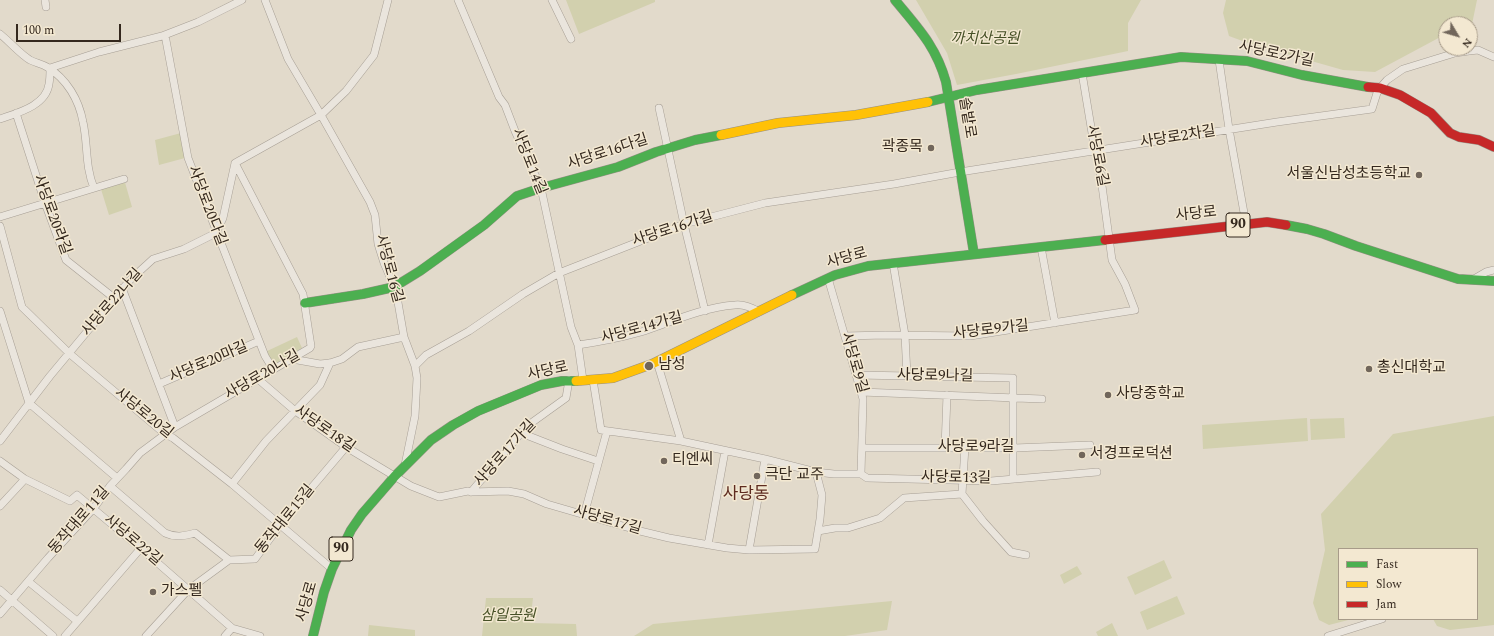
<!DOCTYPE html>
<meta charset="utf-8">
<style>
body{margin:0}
#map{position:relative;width:1494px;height:636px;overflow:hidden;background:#e2dacb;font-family:Spectral,serif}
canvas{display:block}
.legend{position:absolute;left:1338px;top:548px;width:140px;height:72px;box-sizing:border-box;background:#f3e8d1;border:1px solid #a79b89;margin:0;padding:5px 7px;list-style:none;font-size:12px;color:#34281e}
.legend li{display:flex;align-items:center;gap:8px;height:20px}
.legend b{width:20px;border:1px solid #a79b89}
.north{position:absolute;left:1438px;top:16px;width:40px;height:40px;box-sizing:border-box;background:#f3e8d1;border:1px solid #a79b89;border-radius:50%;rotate:128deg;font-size:11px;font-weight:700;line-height:16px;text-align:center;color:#34281e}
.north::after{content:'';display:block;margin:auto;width:14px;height:18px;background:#71665b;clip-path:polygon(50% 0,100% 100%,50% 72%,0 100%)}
.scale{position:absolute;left:16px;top:24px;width:105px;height:18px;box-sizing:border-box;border:2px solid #34281e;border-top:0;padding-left:5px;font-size:12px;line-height:14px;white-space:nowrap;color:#34281e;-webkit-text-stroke:3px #f3e8d1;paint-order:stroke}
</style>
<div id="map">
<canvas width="1494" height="636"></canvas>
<ul class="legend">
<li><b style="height:5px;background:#4caf50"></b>Fast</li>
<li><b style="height:5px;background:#ffc107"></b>Slow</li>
<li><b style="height:5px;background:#c62828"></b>Jam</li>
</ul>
<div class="north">N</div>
<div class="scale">100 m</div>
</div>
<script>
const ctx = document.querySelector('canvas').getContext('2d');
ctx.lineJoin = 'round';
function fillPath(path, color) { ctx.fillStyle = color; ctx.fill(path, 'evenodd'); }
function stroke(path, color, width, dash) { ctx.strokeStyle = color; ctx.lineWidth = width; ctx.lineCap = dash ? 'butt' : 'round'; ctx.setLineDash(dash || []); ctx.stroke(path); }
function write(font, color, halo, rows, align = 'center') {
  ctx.font = font + ' Spectral,"Noto Sans KR",serif'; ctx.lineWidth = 3; ctx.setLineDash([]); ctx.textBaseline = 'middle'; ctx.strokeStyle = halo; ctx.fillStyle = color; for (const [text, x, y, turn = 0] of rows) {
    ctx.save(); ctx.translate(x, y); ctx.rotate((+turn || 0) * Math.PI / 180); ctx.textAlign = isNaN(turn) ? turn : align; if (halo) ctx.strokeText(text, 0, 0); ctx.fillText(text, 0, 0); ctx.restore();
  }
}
fillPath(new Path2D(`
 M566 0H655V2L579 34Z
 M916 0H1141L1128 23V51L1016 74 957 85 947 53Z
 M1226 0H1477L1471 29H1470V24H1446V34L1375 72 1343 70 1248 43 1229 36 1223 13Z
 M181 133 185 158 159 165 155 140Z
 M124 179 132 207 109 215 100 186Z
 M297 337 302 348 275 364 265 352Z
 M1494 416V625L1450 630 1437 626 1433 619H1477V549H1339V619H1352L1329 625 1319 620 1313 603 1325 550 1321 514 1393 434Z
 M1307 418 1308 441 1203 449 1202 425Z
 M1344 418 1345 438 1311 440 1310 419Z
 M1164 560 1172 578 1135 595 1127 577Z
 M1077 566 1082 574 1064 584 1060 575Z
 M1177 596 1185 614 1147 630 1140 612Z
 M486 598H533L530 623 576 624 577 636H634L653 624 892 601 887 630 845 636H482Z
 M1112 623 1118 636H1098L1096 632Z
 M369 625 415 630V636H368Z`), '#d2d0ae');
const street = new Path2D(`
 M45 0 46 7
 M265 0 288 59 321 115 370 202 375 215 378 244 384 263 396 291 404 337 415 366 417 378 415 416 405 465
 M458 0 499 97 505 105 515 131 541 188 571 327 578 345 583 380
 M552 0 571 39
 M0 34C10 42 20 54 30 60 36 63 42 64 47 67 67 79 79 100 83 122 88 144 85 167 94 188
 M165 35 188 158 265 356 273 369
 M1219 60 1229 129 1246 224
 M50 68 99 52 162 36 198 22 242 0
 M659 108 684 224 705 311
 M16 113 45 203 66 260 114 298
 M0 119C17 113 46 106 49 84 50 79 50 74 50 68
 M0 217 124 179
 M0 226 22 307 70 354 165 434 173 438 232 484 332 569
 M1041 247 1055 323
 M893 263 905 335 907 376
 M828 278 863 399 861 474
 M1474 279 1486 272 1494 270
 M122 288 175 427
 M0 311 29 403 117 478
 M845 336 885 335 970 336 1135 310 1125 284 1112 260 1098 156 1095 151 1082 73
 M578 345C599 342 620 338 641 332 671 322 704 307 735 305 744 304 751 307 759 312
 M292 359 320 364 330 363 342 359 358 347 404 337
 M657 362 681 441
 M415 366 426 355 469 331 523 294 559 273 684 224 765 203 894 184 960 172 1277 122 1372 109 1377 93 1380 88 1387 80 1403 69 1455 53 1469 51 1478 50 1494 57
 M857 375 1013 378V479
 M258 379 294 410 346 447 411 486 439 497 468 491 471 492 508 491 524 494 547 504 640 531 669 538 727 548 749 550 815 549 820 519 822 495 816 472
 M593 380 601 430 681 441 765 459 816 472 834 474H861L867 478 991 481 1097 472
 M159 384 259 341
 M861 392 1042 399
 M521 433 562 449 598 461
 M0 441 50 376 130 280 153 259 184 249 216 233 223 218 235 163 321 115 346 91 374 55 388 0
 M862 448H1014L1090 445
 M945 448 947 395
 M0 461 25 479 70 501 77 495 152 558 232 628 260 636
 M232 484 266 441 320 385 330 363
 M110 486 165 533C176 538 184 536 195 533L229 560
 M471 492 527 426 566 398 569 380
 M962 494 965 447
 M0 506 25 479
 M584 515 607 431
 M818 531 835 528H848L880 518 904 498 962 494 983 521 1011 552 1026 555
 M708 545 725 451
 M749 550 765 459
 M29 582 77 621
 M0 590 53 636
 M0 614 48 558 94 508 110 486 126 469 140 453 175 427 310 348 311 346 303 294 235 163
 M65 636 141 548
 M146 636 188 590 229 560 255 559 280 525 346 447
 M225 636 232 628
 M1328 636 1382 619`);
const fast = new Path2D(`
 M895 0C918 28 936 46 946 82L974 254
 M928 102 977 90 1181 57 1247 61 1302 75 1368 87
 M1286 225 1307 229 1324 234 1356 246 1458 279 1494 281
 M792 295 835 275 868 266 1105 240
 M305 303 363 294 394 287 420 271 484 225 517 196 541 188 618 167 656 152 695 140 721 135
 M313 636 324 592 332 569 351 530 362 514 395 476 431 440 453 425 478 411 541 385 562 381H576`);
const slow = new Path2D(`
 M721 135 778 123 856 115 928 102
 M576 381 613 378 652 364 792 295`);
const jam = new Path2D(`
 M1368 87 1380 88 1400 95 1431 113 1450 133 1459 137 1479 140 1494 147
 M1105 240 1267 222 1286 225`);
stroke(street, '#a79f95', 8);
stroke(fast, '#968f85', 10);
stroke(slow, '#968f85', 10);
stroke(jam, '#968f85', 10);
stroke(street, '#eae5dd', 7);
stroke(fast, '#4caf50', 9);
stroke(slow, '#ffc107', 9);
stroke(jam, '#c62828', 9);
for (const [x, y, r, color] of [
 [931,148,4,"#71665b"],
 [1419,175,4,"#71665b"],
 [649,366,5,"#71665b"],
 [1369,369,4,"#71665b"],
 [1108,395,4,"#71665b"],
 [1082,455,4,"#71665b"],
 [664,461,4,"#71665b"],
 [757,476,4,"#71665b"],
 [153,592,4,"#71665b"]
]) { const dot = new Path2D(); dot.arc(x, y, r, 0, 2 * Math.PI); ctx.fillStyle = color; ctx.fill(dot); stroke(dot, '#f3e8d1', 1.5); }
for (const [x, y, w] of [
 [1238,225,24],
 [341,549,24]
]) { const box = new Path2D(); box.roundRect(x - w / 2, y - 12, w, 24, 3); ctx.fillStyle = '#f3e8d1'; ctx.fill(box); stroke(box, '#34281e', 1); }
write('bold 14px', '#34281e', null, [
 ["90",1238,225],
 ["90",341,549]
]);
write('italic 15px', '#465026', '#f3e8d1', [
 ["까치산공원",985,40],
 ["삼일공원",508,617]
]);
write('15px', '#34281e', '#f3e8d1', [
 ["사당로2가길",1276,55,12],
 ["솔밭로",966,118,81],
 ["사당로2차길",1178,138,-9],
 ["사당로16다길",608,153,-18],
 ["사당로6길",1096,156,79],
 ["사당로14길",528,162,68],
 ["사당로20다길",206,206,69],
 ["사당로20라길",51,215,70],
 ["사당로",1196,215,-6],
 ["사당로16가길",673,230,-18],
 ["사당로",847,259,-15],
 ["사당로16길",388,269,75],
 ["사당로22나길",113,303,-49],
 ["사당로14가길",642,329,-15],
 ["사당로9가길",991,331,-6],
 ["사당로20마길",209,363,-23],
 ["사당로9길",853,363,74],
 ["사당로",548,372,-12],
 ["사당로20나길",263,376,-30],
 ["사당로9나길",935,377,1],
 ["사당로20길",143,414,39],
 ["사당로18길",324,430,35],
 ["사당로9라길",976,448],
 ["사당로17가길",506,454,-48],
 ["사당로13길",956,479,1],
 ["동작대로15길",286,520,-51],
 ["동작대로11길",80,521,-49],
 ["사당로17길",607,521,16],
 ["사당로22길",132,541,40],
 ["사당로",308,602,-74]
]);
write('15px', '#34281e', '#f3e8d1', [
 ["곽종목",923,148,"right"],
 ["서울신남성초등학교",1411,175,"right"],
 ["남성",658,366],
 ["총신대학교",1377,369],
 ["사당중학교",1116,395],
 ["서경프로덕션",1090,455],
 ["티엔씨",672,461],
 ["극단 교주",765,476],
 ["가스펠",161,592]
], 'left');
write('17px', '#5e2b20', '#f3e8d1', [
 ["사당동",746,496]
]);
</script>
